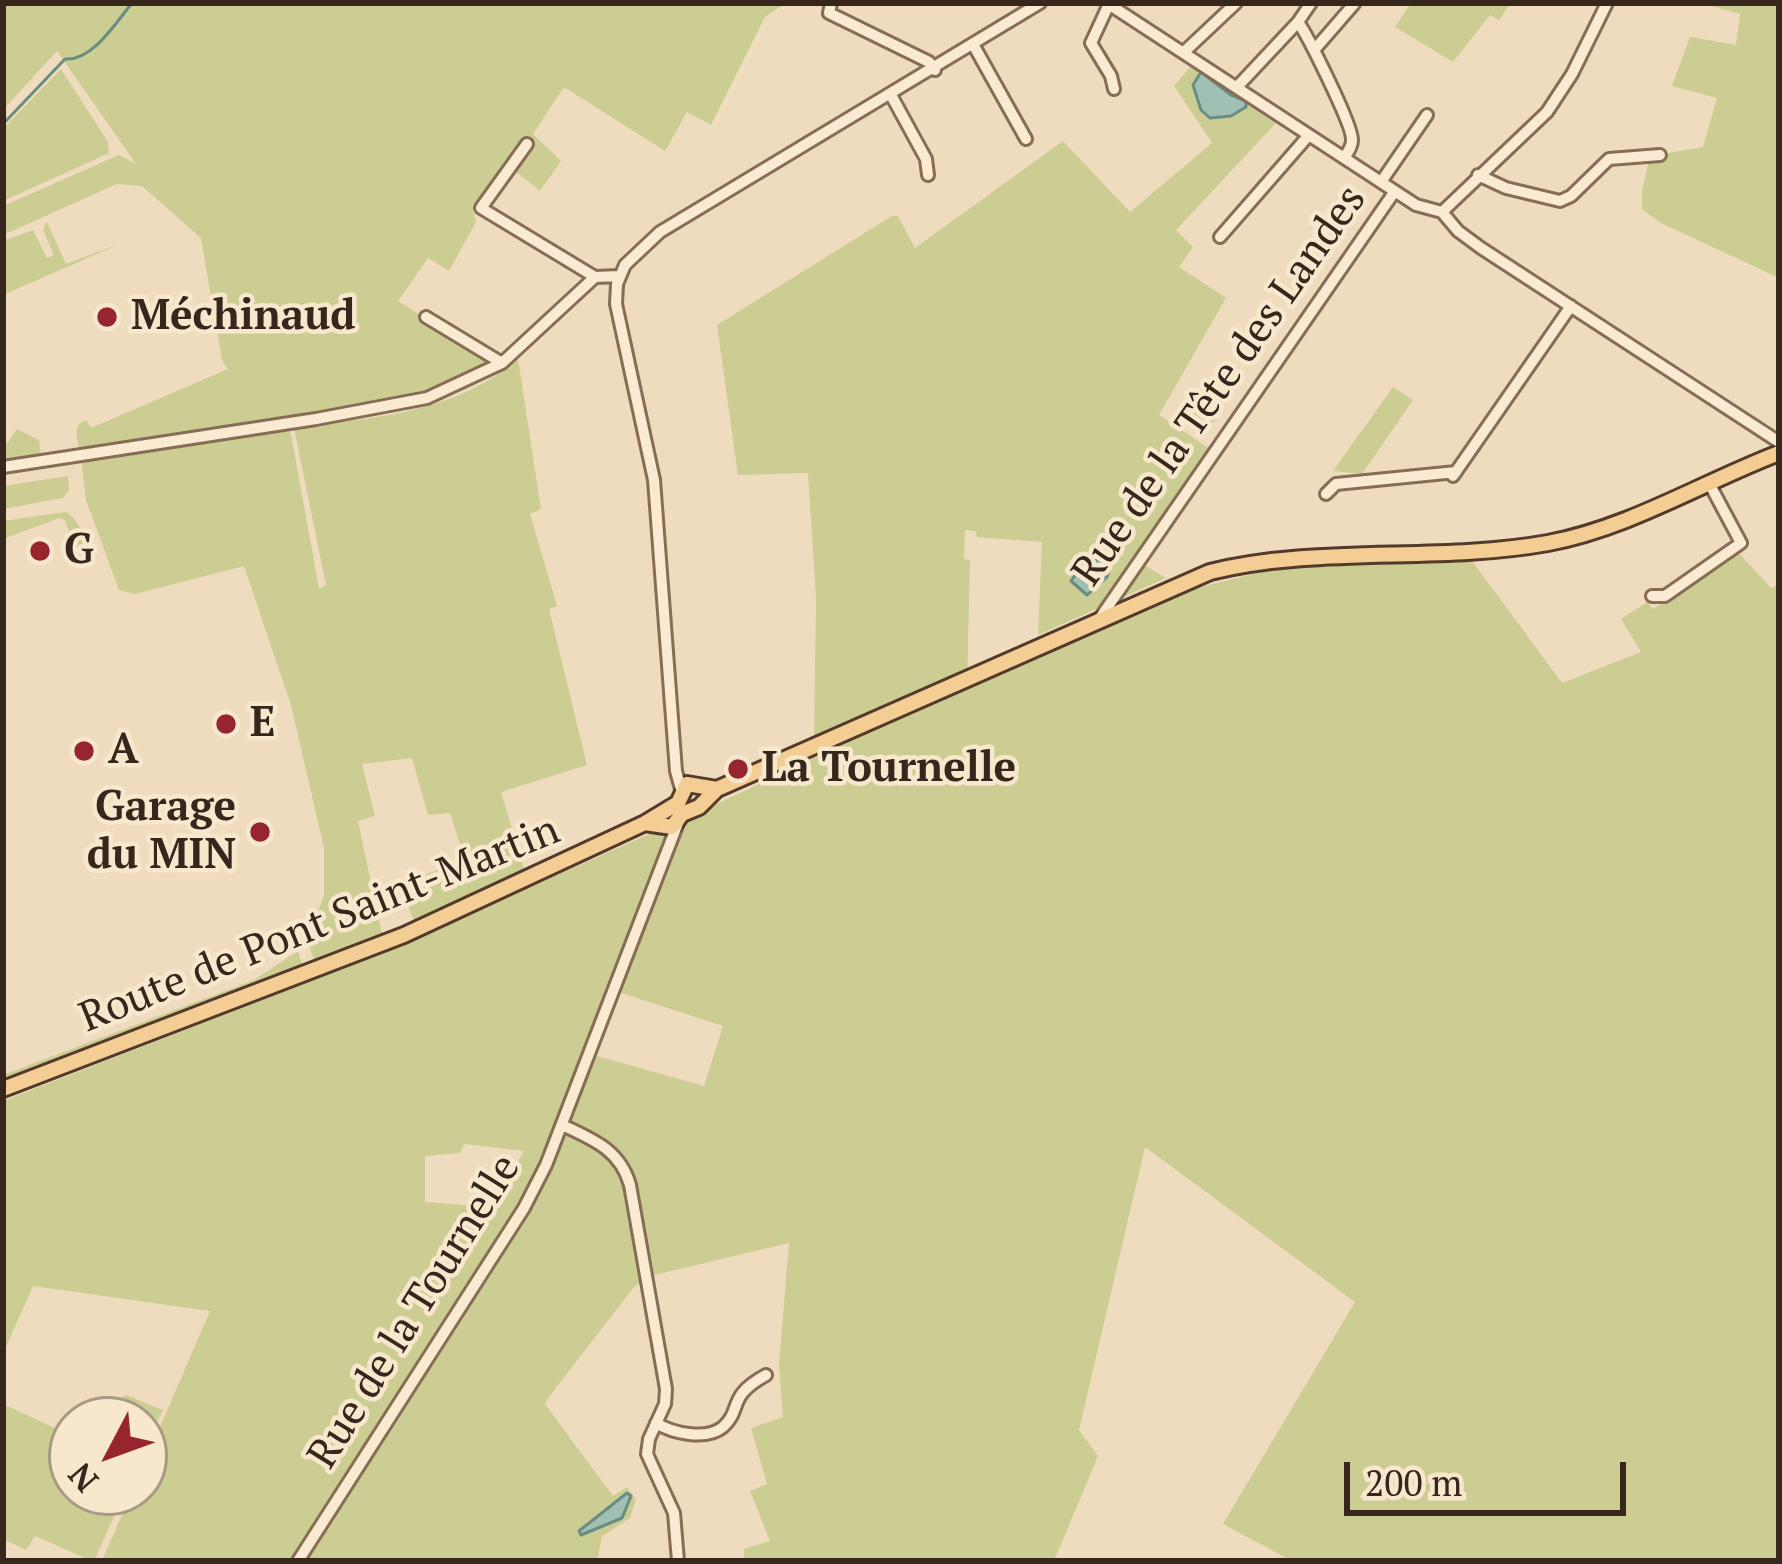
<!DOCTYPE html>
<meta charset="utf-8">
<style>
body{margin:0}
#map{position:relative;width:1782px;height:1564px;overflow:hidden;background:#efdcbe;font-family:"PT Serif",serif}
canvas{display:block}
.frame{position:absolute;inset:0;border:6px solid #36261b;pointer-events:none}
.north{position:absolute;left:48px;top:1396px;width:120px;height:120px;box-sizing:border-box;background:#f6e7cd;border:3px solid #a99a86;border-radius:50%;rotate:229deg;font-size:33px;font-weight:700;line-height:48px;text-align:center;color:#36261b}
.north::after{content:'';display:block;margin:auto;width:42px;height:54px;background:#972530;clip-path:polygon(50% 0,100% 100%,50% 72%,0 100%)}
.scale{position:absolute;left:1344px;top:1462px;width:282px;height:54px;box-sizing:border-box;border:6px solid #36261b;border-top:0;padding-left:15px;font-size:36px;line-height:42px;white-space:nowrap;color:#36261b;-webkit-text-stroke:9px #f6e7cd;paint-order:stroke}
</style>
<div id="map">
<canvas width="1782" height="1564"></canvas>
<div class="frame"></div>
<div class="north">N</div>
<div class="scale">200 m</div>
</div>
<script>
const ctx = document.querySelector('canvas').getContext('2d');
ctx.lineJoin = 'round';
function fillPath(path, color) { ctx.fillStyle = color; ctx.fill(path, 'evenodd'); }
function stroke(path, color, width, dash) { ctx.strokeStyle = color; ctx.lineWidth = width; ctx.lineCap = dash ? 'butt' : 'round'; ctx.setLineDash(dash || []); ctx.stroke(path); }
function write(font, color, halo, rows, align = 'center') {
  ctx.font = font + ' "PT Serif",serif'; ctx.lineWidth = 9; ctx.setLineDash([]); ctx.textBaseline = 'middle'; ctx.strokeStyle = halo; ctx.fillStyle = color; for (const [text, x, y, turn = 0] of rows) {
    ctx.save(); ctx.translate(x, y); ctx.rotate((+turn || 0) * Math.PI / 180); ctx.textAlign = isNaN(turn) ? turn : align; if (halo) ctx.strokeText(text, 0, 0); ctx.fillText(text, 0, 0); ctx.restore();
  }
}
fillPath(new Path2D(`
 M3 3H786L765 17 711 125 687 112 665 151 564 87 533 134 561 161 540 191 504 162 473 210 476 222 449 271 428 258 398 301 494 362 426 394 263 423 79 449C77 436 72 426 86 420L91 428 228 369 222 360 201 238 142 186 117 184 3 235V206L119 155 136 164 57 51 3 110Z
 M1411 3H1511L1499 20 1490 15 1453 62 1395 27Z
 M1701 3H1779V278L1659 222 1642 209V191L1650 156 1703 147 1717 98 1672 86 1690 37 1736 45 1740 14Z
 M1192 65 1276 123 1176 230 1193 247 1179 267 1226 298 1159 415 1219 455 1144 565 1166 578 1038 635 1042 542 977 537 976 531 965 530 964 559 970 560 967 687 1184 591 1277 568 1472 561 1562 683 1641 652 1621 619 1647 602 1653 609 1738 552 1771 588 1779 584V1561H1292L1223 1524 1355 1302 1145 1147 1079 1430 1098 1456 1054 1561H744V1549L770 1541 750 1491 767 1484 751 1428 783 1417 779 1364 789 1243 650 1276 634 1287 548 1398 545 1404 613 1496 627 1487 636 1499 630 1518 602 1536 597 1561H102L132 1492H144V1464L210 1311 33 1286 3 1354V1101L385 952 723 801 899 718 898 699 814 738 816 598 808 473 738 475 717 325 892 216H898L915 248 1063 141 1130 212 1212 143 1174 86ZM609 989 723 1026 704 1086 586 1053ZM464 1144 524 1151 493 1207 425 1202V1156L460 1153Z
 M61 69 108 142 109 153 3 201V129Z
 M47 222 66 264 124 242 3 295V241L33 230 47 258 54 255 43 230Z
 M518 359 541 509 530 514 557 606 549 609 587 765 501 792 524 869 415 923 399 884 465 860 450 813 428 815 412 758 362 764 375 816 358 821 382 935H388L315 963 307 938 324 896V848L291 705 244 566 135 594 119 590 86 500 81 458 285 426 291 434 319 589 326 585 294 428C373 418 455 413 518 359Z
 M1393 387 1413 400 1362 474 1333 471Z
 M1200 397 1221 413 1202 436 1182 421Z
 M17 429 39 440 41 455 3 463V449Z
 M68 476 69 490 63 498 3 509V486Z
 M66 512C81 520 90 549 87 564L79 558 65 520 59 518 3 539V521Z
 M298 951 304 971 88 1049 3 1084V1075L254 980Z
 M126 1395 163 1410 144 1451V1420H88L93 1411Z
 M3 1404 72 1436V1492H125L94 1561H82L83 1557 35 1536 26 1550 3 1539Z`), '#cbcd92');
const water = new Path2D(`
 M1201 72 1231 95 1246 101V107L1231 116 1210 118 1201 110 1193 85Z
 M1088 556 1101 561 1109 571 1107 577 1087 595 1071 581Z
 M627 1493 631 1496 622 1518 581 1535 579 1531Z`);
fillPath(water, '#a1c0b4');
stroke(water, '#698e81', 3);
stroke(new Path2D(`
 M3 124 65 59C92 61 115 24 132 3`), '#698e81', 3);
const minor = new Path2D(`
 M831 3 829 13 929 62 935 70
 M1107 3 1416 205 1442 212
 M1109 4 1091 43 1111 76 1114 89
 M1298 22C1308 36 1353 126 1352 140 1352 147 1348 152 1344 158
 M974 46 1026 139
 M1315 49 1354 4
 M1184 52 1236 3
 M1237 87 1298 22 1311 3
 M891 95 926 159 928 175
 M527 144 481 208 595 277
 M1478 175 1506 188 1560 201 1571 196 1609 159 1660 155
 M1381 182 1427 115
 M1442 212 1458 231 1481 248 1779 442
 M1442 212 1547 112 1572 74 1607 3
 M1220 237 1309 135
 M426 317 502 363
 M3 467 316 419 427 398 502 363 595 277 619 276
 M1453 476 1571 306
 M1326 494 1336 484 1456 472
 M1652 596H1665L1741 543 1709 483
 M1100 618 1395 191
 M681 789 676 771 654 480 616 304 617 284 625 265 660 232 1040 3
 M562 1125C594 1140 620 1150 630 1185L666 1389 665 1404 649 1439 647 1454 674 1513 678 1561
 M656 1423C672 1433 706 1441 723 1427 743 1409 726 1397 766 1375
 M298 1561 524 1208 546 1165 678 823`);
const major = new Path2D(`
 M645 823 678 803 687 784 717 789 1210 572C1320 545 1437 563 1548 543 1629 528 1703 482 1779 453
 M3 1089 404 935 645 823 672 827 682 814 699 807 717 789`);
stroke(minor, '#876c56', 16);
stroke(major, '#543a2b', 20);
stroke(minor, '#f9ead1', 10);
stroke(major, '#f4cd94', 14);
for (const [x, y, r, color] of [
 [107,317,12,"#972530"],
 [40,551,12,"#972530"],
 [226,724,12,"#972530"],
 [84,751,12,"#972530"],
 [738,769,12,"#972530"],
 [260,832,12,"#972530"]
]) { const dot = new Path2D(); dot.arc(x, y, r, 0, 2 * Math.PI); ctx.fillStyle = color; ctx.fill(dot); stroke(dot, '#f6e7cd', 4.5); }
write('bold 42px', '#36261b', '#f6e7cd', [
 ["Méchinaud",131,317],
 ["G",64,551],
 ["E",250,724],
 ["A",108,751],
 ["La Tournelle",762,769],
 ["Garage",236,808,"right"],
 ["du MIN",236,856,"right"]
], 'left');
write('42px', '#36261b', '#f6e7cd', [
 ["Rue de la Tête des Landes",1220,386,-55],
 ["Route de Pont Saint-Martin",320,925,-22],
 ["Rue de la Tournelle",415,1312,-58]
]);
</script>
